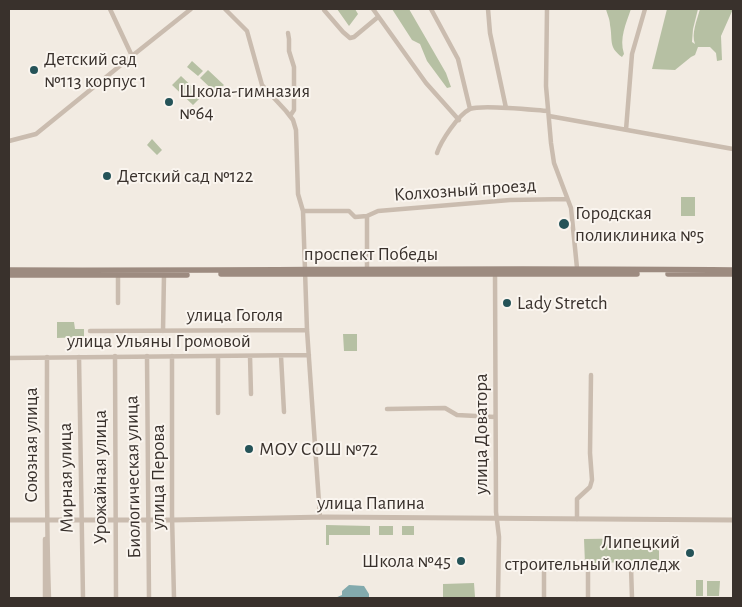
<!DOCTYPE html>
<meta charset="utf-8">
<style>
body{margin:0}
#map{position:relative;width:742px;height:607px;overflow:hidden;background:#f2ebe2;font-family:"Alegreya Sans",sans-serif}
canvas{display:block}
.frame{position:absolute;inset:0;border:10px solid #39312c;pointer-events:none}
</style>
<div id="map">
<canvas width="742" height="607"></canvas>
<div class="frame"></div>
</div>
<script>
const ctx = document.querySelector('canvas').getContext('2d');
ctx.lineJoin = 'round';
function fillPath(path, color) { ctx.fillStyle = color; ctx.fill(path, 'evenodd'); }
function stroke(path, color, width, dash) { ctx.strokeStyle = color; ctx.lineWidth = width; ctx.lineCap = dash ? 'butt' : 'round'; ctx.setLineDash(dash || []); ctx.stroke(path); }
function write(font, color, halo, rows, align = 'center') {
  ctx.font = font + ' "Alegreya Sans",sans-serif'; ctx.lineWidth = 4; ctx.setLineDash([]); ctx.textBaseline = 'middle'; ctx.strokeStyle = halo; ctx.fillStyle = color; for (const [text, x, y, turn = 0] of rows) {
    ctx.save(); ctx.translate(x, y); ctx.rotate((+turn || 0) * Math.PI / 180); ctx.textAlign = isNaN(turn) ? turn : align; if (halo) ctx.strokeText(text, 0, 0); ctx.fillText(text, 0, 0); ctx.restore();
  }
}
fillPath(new Path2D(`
 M337 9H355L358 14 349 26Z
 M392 9H409L446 73 451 87 447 88 427 61 420 44 412 40Z
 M606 9H631C626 24 619 38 624 54L622 57C608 47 613 40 610 25 610 19 607 14 606 9Z
 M667 9H698L693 29 692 42 695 44C691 34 697 20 700 9H733L721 36 722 60 717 61 716 53 710 47H698L695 55 691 57 675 70 652 69Z
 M192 61 203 71 198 76 187 67Z
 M208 70 224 85 216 93 200 78Z
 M181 76 202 96 193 105 172 85Z
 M152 139 162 150 157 155 147 145Z
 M681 197H695V216H681Z
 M57 322H74L75 329H84V337L57 338Z
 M343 334H357V351H344Z
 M326 525 370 526V535H329V545H326Z
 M379 526H393V535H379Z
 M402 526H414V535H402Z
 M659 538V560L585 564 584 539Z
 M696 580H703V596H696Z
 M707 581H720L719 596H707Z
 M474 583 475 597H443V584Z`), '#b6c0a3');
fillPath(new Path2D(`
 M349 585 364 586 369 594V598H335L342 595V591Z`), '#83aaad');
stroke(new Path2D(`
 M110 9 132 56 191 9
 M225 9 247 31 262 85 286 111 293 120 296 130 298 194 303 211 307 330 320 517
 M373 9 426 83 459 120
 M431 9 458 59 470 109
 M488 9 490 33 506 108
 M547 9 546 86 551 143 554 163 571 208 577 268
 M324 10 343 32 350 38 354 37 378 17
 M288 33 289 39V51L294 67V110L290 116
 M549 116 733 149
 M626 130 632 54 645 9
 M9 141 36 134 132 56
 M437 153C441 141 458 115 470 109 481 104 533 110 548 111
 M303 211H349L355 217 367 216 378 211 510 200 567 199
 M367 216V269
 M495 272 496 512 499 537 498 598
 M118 275V303
 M90 331 307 330
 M163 331 164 275
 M115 356 116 598
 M147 356 149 598
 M172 356V515L174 598
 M218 356V413
 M250 356 251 394
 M281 356 284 412
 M47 357C47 437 46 518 49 598
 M79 357 83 598
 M9 358 309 355
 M387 409 445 408 457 415 495 417
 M577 519V499L590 487 592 480 590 453 591 375
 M588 561V598
 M631 567 632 598
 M45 598V539
 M544 598V565`), '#cabcaf', 4.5);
stroke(new Path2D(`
 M9 520H172L326 517 733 520`), '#cabcaf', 5);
stroke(new Path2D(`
 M9 270C250 271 492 267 733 270
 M221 274H637
 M668 274H732
 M9 275H187`), '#9d8b80', 5.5);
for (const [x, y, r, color] of [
 [34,70,5,"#255358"],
 [169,102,5,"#255358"],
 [107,176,5,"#255358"],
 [564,224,6,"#255358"],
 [507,303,5,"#255358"],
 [249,449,5,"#255358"],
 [690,553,5,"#255358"],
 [461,561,5,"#255358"]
]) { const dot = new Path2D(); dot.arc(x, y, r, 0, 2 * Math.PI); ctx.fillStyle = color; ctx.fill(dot); stroke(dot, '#faf5ef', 2); }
write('19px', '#39312c', '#faf5ef', [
 ["Детский сад",44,59],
 ["№113 корпус 1",44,81],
 ["Школа-гимназия",179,91],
 ["№64",179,113],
 ["Детский сад №122",117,176],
 ["Городская",575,213],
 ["поликлиника №5",575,235],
 ["Lady Stretch",517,303],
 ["МОУ СОШ №72",259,449],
 ["Липецкий",680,542,"right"],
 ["строительный колледж",680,564,"right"],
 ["Школа №45",451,561,"right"]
], 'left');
write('19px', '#39312c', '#faf5ef', [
 ["Колхозный проезд",465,190,-4],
 ["проспект Победы",371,254],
 ["улица Гоголя",235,315],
 ["улица Ульяны Громовой",159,341],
 ["улица Доватора",481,434,-90],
 ["Союзная улица",31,445,-90],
 ["Урожайная улица",100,477,-90],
 ["Биологическая улица",133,477,-91],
 ["улица Перова",158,477,-90],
 ["Мирная улица",66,478,-91],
 ["улица Папина",371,503]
]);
</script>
